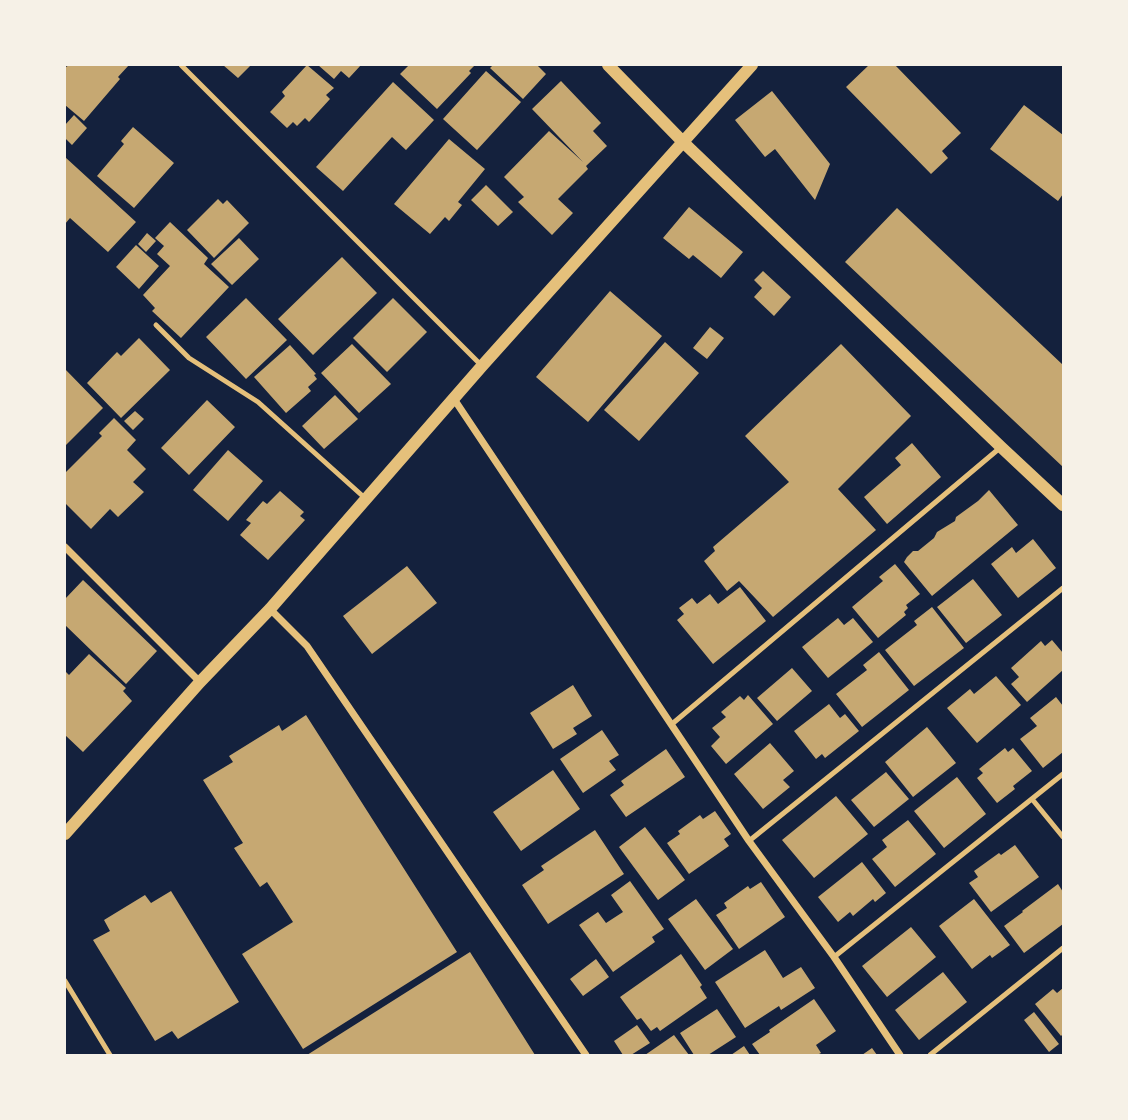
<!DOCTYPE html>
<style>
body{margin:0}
#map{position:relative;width:1128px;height:1120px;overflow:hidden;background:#14213d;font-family:"Fira Sans",sans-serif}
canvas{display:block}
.frame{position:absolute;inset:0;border:66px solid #f6f1e7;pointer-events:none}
</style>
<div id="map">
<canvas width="1128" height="1120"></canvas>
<div class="frame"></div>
</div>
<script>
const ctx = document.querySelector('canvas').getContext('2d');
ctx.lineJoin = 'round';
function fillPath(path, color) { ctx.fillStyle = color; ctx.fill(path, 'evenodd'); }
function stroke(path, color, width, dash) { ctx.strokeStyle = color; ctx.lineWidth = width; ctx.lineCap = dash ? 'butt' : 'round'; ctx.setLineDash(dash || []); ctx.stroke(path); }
fillPath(new Path2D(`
 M69 65H129L118 77 120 79 84 121 65 105V66L66 67Z
 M223 65H251L238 78Z
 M307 65 334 88 326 95 330 99 309 122 305 118 297 126 293 122 287 128 270 112 285 96 282 92Z
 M318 65H361L349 78 341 71 334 79Z
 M409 65H475L469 71 471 73 437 109 400 74Z
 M493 65H537L546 74 523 99 490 68Z
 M869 65H895L961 133 942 151 948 158 931 174 846 87Z
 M486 71 521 102 477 150 443 119Z
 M561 81 601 123 593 131 607 146 586 166 588 169 558 199 573 213 552 235 518 202 524 197 504 177 549 131 583 162 532 109Z
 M393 82 434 120 406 150 392 137 343 191 316 167Z
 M772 91 830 164 815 200 775 149 765 157 735 120Z
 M1024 105 1063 135V194L1058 201 990 149Z
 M74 115 87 128 72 145 65 138V125Z
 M133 127 174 163 134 208 97 176 124 144 121 141Z
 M449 139 485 169 458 202 462 205 449 221 445 217 430 234 394 204Z
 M65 157 136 222 108 252 70 218 65 224Z
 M486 185 513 212 498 226 471 200Z
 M218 199 223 204 227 200 249 223 214 258 187 230Z
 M689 207 743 252 721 278 693 255 689 259 663 238Z
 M897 208 1063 365V467L845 262Z
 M170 222 208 258 204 264 229 287 181 338 152 311 155 308 143 295 170 266 157 254 164 246 155 238Z
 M147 233 156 241 146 252 138 244Z
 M239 238 259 259 232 285 211 264Z
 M136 245 159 266 139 289 116 267Z
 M342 257 377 293 313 355 278 319Z
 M763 271 791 297 774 316 754 297 762 288 754 280Z
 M610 291 662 336 588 422 536 377Z
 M246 298 287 340 246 379 206 337Z
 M393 298 427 332 387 372 353 338Z
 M710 327 724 338 707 359 693 348Z
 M139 338 170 370 121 418 87 383 117 352 121 356Z
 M665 342 699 373 639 441 604 410Z
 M352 344 391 384 359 413 321 373Z
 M841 344 911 416 838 489 876 530 773 617 739 581 727 591 704 561 715 551 713 547 789 482 745 436Z
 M290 345 316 374 314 375 317 379 308 387 311 391 286 413 254 377Z
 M65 369 103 408 65 446Z
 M335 395 358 419 324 449 302 426Z
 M207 400 235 427 189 475 161 448Z
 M135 411 144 419 133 430 124 421Z
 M114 418 136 440 127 450 146 469 133 482 144 492 118 517 110 509 91 529 65 503V473L102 436 99 433Z
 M912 443 941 477 887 524 864 497 901 465 895 458Z
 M228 450 263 481 228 521 193 490Z
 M989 490 1018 525 932 596 904 562 907 557 913 551H918L934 538 937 532 955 521 956 517 978 501Z
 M280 491 304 512 300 516 305 520 268 560 240 535 251 523 246 520 263 501 267 504Z
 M1033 539 1056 568 1018 598 991 564 1012 547 1016 553Z
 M895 564 920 594 906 605 908 608 904 612 906 615 878 638 852 607 883 581 879 577Z
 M407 566 437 603 372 654 343 616Z
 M973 579 1002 615 966 643 937 607Z
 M83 580 157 651 126 684 65 625V599Z
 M740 587 766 621 713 664 677 620 684 614 679 608 692 598 697 604 710 594 718 604Z
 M932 607 964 648 914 686 885 650 917 625 914 621Z
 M838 618 844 625 853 618 873 642 828 678 802 647Z
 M1052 640 1063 653V670L1027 702 1011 684 1019 677 1011 668 1041 641 1045 646Z
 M879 652 909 690 862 727 836 694 867 670 863 665Z
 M89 654 126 688 123 691 132 701 83 752 65 735V671L69 675Z
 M792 668 812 691 777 721 757 698Z
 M996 676 1021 705 977 743 947 708 970 689 974 694Z
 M573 685 592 716 573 728 577 734 553 749 530 713Z
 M748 695 773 724 726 764 711 746 720 737 712 728 726 717 721 712 740 696 744 700Z
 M1056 697 1063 706V752L1043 768 1020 739 1037 726 1030 718Z
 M829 704 840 718 845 714 859 731 825 758 822 754 816 759 794 731Z
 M306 715 457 952 303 1049 242 954 293 922 267 882 260 887 234 848 243 843 203 780 233 762 229 756 279 725 282 731Z
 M927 727 956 763 913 797 885 762Z
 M602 730 619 755 609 761 616 770 583 793 560 759Z
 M770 743 794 771 783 780 790 787 763 809 734 774Z
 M1005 748 1008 752 1013 748 1032 771 1013 786 1015 789 997 803 977 778 983 773 979 769Z
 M666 749 685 777 626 817 610 795 624 785 621 781Z
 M553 770 580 809 521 851 493 812Z
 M886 772 909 799 874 827 851 800Z
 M957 777 986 814 944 848 914 811Z
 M836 796 868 834 814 878 782 840Z
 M715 811 731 834 724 839 729 846 689 874 667 843 680 834 678 831 700 815 703 819Z
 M908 820 936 854 895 887 872 859 887 847 882 840Z
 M645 827 685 880 658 900 619 847Z
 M595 830 624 874 548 924 522 885 544 870 541 866Z
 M1015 845 1039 877 991 912 969 883 978 877 974 871 999 853 1001 855Z
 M862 862 886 893 875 902 873 899 853 916 850 912 838 922 818 897Z
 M630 881 664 929 652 937 655 942 613 972 579 925 598 912 606 923 623 912 611 895Z
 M761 882 785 917 739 949 716 915 727 908 724 903 748 886 750 889Z
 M1058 884 1063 892V924L1024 953 1004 926 1023 912 1022 911Z
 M171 891 239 1002 178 1039 172 1031 155 1041 93 940 110 931 104 920 145 895 151 903Z
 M696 899 733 949 705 970 668 919Z
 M974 899 1010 945 992 958 990 955 972 969 939 926Z
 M911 927 936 957 887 997 862 966Z
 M765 950 783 978 801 967 815 988 781 1010 779 1006 745 1028 715 982Z
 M470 952 535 1055H307Z
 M681 954 702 985 700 987 707 998 660 1031 657 1027 651 1031 641 1018 637 1020 620 997Z
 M596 959 609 977 583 996 570 979Z
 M943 972 967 1002 919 1040 895 1010Z
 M1063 988V1034L1061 1036 1035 1004 1053 989 1057 993Z
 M814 999 836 1031 816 1045 821 1053 817 1055H760L752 1044 770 1032 769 1030Z
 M717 1009 736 1037 708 1055H694L680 1033Z
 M1034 1012 1059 1044 1049 1052 1024 1020Z
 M637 1025 650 1043 631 1055H623L614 1041Z
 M674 1035 689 1055H645Z
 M744 1046 750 1055H731Z
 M872 1048 877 1055H862Z`), '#c6a872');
stroke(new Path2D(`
 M181 65 482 366
 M156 325 189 358 258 402 366 499
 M672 724 1001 447
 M1032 799 1063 837
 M749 841 1063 588
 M834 957 1063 774
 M65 981 110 1055
 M930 1055 1063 948`), '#e5c07b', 5);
stroke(new Path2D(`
 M454 399 749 841 834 957 900 1055
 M65 547 200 682
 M270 609 307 646 586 1055`), '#e5c07b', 7);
stroke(new Path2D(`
 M608 65 683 142 1001 447 1063 505
 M65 834 200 682 270 609 482 366 752 65`), '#e5c07b', 12);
</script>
